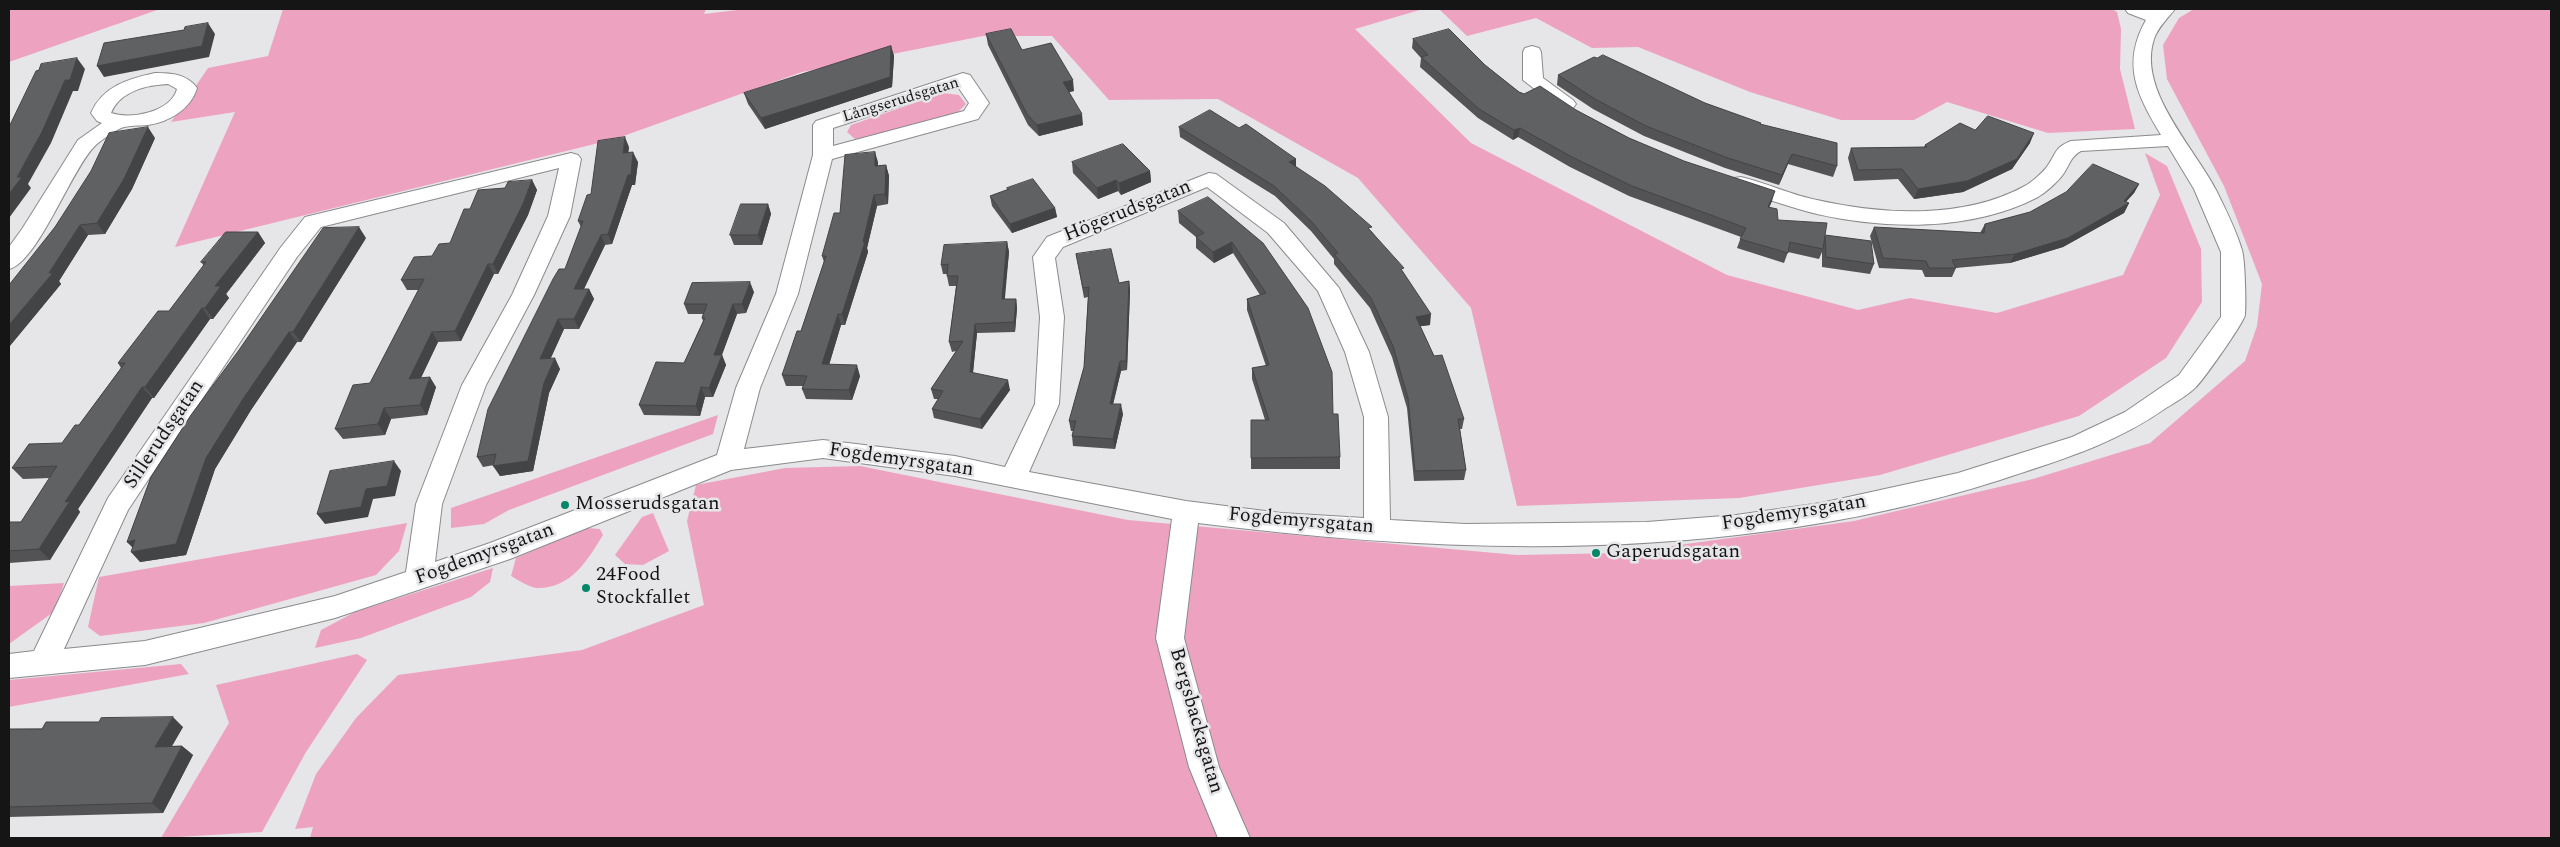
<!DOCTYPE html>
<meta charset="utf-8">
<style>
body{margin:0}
#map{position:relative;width:2560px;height:847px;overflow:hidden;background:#e6e5e8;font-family:Spectral,serif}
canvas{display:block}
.frame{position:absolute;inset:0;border:10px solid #161516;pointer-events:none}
</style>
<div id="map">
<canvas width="2560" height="847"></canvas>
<div class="frame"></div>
</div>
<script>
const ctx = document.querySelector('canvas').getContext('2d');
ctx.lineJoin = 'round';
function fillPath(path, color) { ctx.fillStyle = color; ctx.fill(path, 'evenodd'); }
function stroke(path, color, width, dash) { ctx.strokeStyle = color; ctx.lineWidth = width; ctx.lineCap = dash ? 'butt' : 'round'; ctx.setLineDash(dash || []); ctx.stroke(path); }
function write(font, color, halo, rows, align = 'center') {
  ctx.font = font + ' Spectral,serif'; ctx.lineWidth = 5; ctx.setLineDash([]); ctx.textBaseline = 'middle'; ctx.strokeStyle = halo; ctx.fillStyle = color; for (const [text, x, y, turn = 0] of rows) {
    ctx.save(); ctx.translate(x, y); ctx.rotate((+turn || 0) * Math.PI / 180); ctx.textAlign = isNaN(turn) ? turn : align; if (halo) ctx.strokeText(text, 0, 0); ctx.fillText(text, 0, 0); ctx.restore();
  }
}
fillPath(new Path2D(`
 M9 9H160L9 62Z
 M283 9H706L704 14 745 9H1423L1355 29 1471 143 1727 275 1858 310 1910 298 1997 313 2123 275 2160 195 2145 153 2167 166 2201 249 2202 302 2166 358 2079 416 1880 475 1739 498 1517 506 1471 308 1358 178 1218 99 1109 100 1052 36H983L802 72 615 139 175 247 235 112 171 122 208 68 268 56Z
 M1439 9H2112L2117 12 2121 29 2120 69 2135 129 2048 133 1947 102 1914 120H1841L1750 92 1638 47 1592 48 1536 18 1467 36Z
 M2194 9H2551V838H310L313 827 295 829 316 774 356 718 398 675 582 650 704 605 687 521 696 485 785 468 860 466 1128 520 1517 555 1621 553 1854 521 2033 479 2150 443 2245 361 2257 326 2262 284 2224 186 2167 79 2163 45 2179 18Z
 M943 93 959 95 966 104 956 114 871 139H855L847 132 851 125Z
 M718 415 713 434 509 510 484 524 451 528V508Z
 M653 513 669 551 643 565 625 564 615 555 642 517Z
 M407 523 399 551 376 575 204 623 100 636 88 627 99 577Z
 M587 528 600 529 603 535C587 561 571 589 536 588 529 587 518 580 511 576L516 558Z
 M493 568 490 582 471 597 361 638 315 648 321 630 355 612Z
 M64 583 55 611 9 644V586Z
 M357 654 367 660 306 752 262 832 161 838 229 723 216 685Z
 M181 664 189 674 9 707V680Z`), '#eda3c0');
const minor = new Path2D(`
 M2125 9H2175C2168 18 2158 27 2154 39 2137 90 2194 147 2216 190 2225 208 2236 230 2242 250 2245 261 2246 303 2245 315 2243 324 2204 379 2196 387 2188 395 2176 402 2166 408 2113 445 2060 460 2000 480 1742 562 1463 557 1198 523L1184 638 1219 767 1250 838H1218L1189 767 1156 638 1172 519 955 476 823 458 731 470 510 559 335 618 145 665 9 678V654L34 651 108 498 281 247 305 217 571 153 578 155 581 159 570 216 534 295 486 385 442 504 435 562 490 543 717 455 736 388 776 294 813 155V125L816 121 963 73 970 75 989 103 978 119 832 159 798 294 760 388 744 449 823 440 955 456 1005 467 1035 404 1040 317 1033 257 1047 237 1209 173 1216 174 1284 223 1339 288 1369 352 1388 417 1390 520 1465 524 1647 522 1736 515 1821 503 1958 473 2072 437 2125 412 2179 375 2221 317V252L2194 189 2168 146 2081 151C2070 156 2069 168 2061 177 2055 184 2046 192 2038 197 1972 231 1888 230 1817 214 1789 207 1761 197 1734 188L1730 183 1734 178 1741 177C1767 183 1791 195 1817 200 1883 215 1963 219 2023 187 2031 183 2041 174 2046 168 2057 154 2053 148 2071 141L2161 135C2137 95 2121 64 2146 20L2128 13ZM958 87 969 103 964 111 833 146V128ZM559 168 548 216 512 295 462 385 416 504 406 572 335 596 145 641 64 649 128 510 297 257 321 227ZM1207 187 1268 233 1318 291 1345 352 1364 417V518L1281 513 1186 501 1029 472 1059 404 1064 317 1055 258 1063 247Z
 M1532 46 1539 48 1541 52 1543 78 1573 100 1576 104 1573 108H1559L1523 80V52L1525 48Z
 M155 73C171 73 187 74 197 88 191 109 169 122 148 125 140 126 129 125 121 128 113 132 99 141 93 148 71 171 37 263 9 269V247L22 229 78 140 102 123 97 121 91 113C103 86 128 79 155 73ZM168 84 177 89C171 112 131 120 111 113 120 91 147 85 168 84Z`);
stroke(minor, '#8b8a8d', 2);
fillPath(minor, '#fff');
fillPath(new Path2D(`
 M986 34 1022 50 1074 91 1069 92 1083 125 1039 136 1028 125 988 45Z
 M1413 39 1485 65 1519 92 1576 110 1629 138 1772 201 1769 207 1778 220 1825 235 1874 264 1870 274 1822 267V252L1819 259 1788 252 1784 263 1737 248 1741 237 1629 196 1570 167 1518 137 1513 140 1478 118 1420 67 1421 58 1412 48Z
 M891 46 894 56 892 87 765 129 748 104 744 93Z
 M1597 58 1705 103 1761 124 1837 166 1833 177 1788 164 1779 185 1725 168 1644 136 1593 109 1557 85 1558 75Z
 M1179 127 1239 128 1296 159V167L1372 232 1403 272 1430 325 1420 326 1464 419 1462 429H1460L1466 470 1464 480 1414 481 1407 408 1392 357 1370 308 1334 264V259L1311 231 1275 196 1180 137Z
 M1975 130 2030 143 2012 169 1963 192 1914 199 1898 179 1854 181 1848 158 1851 148 1924 147 1925 145Z
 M155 138 132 189 105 234 88 235 59 281 61 284 9 347V285Z
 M629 147 628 153 638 162 635 185H632L612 244 605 245 584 289H589L594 299 579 329H564L550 359 560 369 549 393 533 471 500 476 494 465 483 467 477 457 565 269 581 227 578 221 591 194Z
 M878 162V166L886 165 889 176 888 204 877 206 867 248 868 252 845 325H841L829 365 860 376 852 400 806 399 802 389 803 386H786L782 375 801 331 824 262 822 256 840 213Z
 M1072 162 1150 171 1151 182 1121 195 1118 191 1098 199 1073 173Z
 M532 180 537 190 528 215 498 274H494L461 341 438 342 421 378 436 387 427 415 391 419 385 435 343 439 335 429 370 383 419 290H407L401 280 450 243 470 209 505 188Z
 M2139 184 2134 193 2126 202 2129 203 2124 213 2063 247 2010 263 1956 268 1952 277H1925L1922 270 1879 268 1870 236 1874 227 1980 233 1985 224Z
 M1007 188 1055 208 1057 217 1012 233 992 206 990 196 1008 190Z
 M768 204 771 214 762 245H734L730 235Z
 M1178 211 1263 243 1333 414 1340 457V469H1251V458L1265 420 1252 379V368L1266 366 1247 310V299L1260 295 1233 253 1214 263 1196 248V237L1179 223Z
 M258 232 265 243 226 294 229 298 213 319H210L154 398H152L78 509 80 512 50 560 9 563V522H21L50 478 23 479 12 468 62 443 79 425 121 368 118 363 169 311 204 266 201 262Z
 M366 238 301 342H297L251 410 215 469 186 555 140 562 133 547 127 542 151 477Z
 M1007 242 1009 252 1004 299H1016L1017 308 1015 332 977 333 973 373 1010 390 982 429 934 418 932 409 938 399H934L931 389 956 351 952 352 949 342 956 286H949L947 276V274H943L941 265Z
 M1076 254 1119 283 1129 281 1130 291 1127 370 1121 371 1113 404 1123 414 1115 449 1073 446 1072 436 1073 431H1071L1069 421 1084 367 1088 297 1084 298Z
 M754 292 746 313 737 314 722 355 726 365 713 397H705L700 416 644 415 639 405 684 363 703 321 702 318 703 314H688L684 304Z
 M183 727 172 746H182L193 755 163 813 9 817V729Z`), '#535355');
fillPath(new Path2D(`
 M208 23 215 34 209 57 104 77 97 66Z
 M891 46 894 56 892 87 765 129 761 118Z
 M77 58 85 69 78 91H73L51 143 28 184 31 188 9 218V194L65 80Z
 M1073 80 1074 91 1065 93 1063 82Z
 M1082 114 1083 125 1039 136 1037 125Z
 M148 127 155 138 132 189 105 234 97 223Z
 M1520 128 1518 137 1513 140 1514 130Z
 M2034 133 2030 143 2012 169 1963 192 1914 199 1918 189Z
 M625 137 629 147 627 163 623 153Z
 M633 152 638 162 635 185H632L612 244 608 234Z
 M875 152 878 162V177L875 166Z
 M1792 154 1788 164 1779 185 1782 175Z
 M1296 159V169L1289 162Z
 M886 165 889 176 888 204 885 194Z
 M1150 171 1151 182 1121 195 1119 183Z
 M532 180 537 190 528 215 498 274 493 264Z
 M1116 180 1118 191 1098 199 1097 188Z
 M2139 184 2134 193 2120 208 2129 203 2124 213 2063 247 2010 263 2015 254 2124 201Z
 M1775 191 1772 201 1765 217 1768 207Z
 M874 195 877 206 867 248 868 252 845 325 842 314 863 242Z
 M768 204 771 214 762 245 758 235Z
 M1055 208 1057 217 1012 233 1010 224Z
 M80 225 88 235 59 281 61 284 9 347V325L49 273Z
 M359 227 366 238 301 342 293 332Z
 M258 232 265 243 226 294 229 298 213 319 205 308 215 286Z
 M601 235 605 245 579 299 574 289Z
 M1007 242 1009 252 1004 309 1002 299Z
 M1232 242 1233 253 1214 263 1213 252Z
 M488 264 494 274 461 341 455 331Z
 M1129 281 1130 291 1127 370 1126 361Z
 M750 282 754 292 746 313 742 304Z
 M589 289 594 299 579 329 574 319Z
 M1016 299 1017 308 1015 332 1014 322Z
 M733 304 737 314 718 365 714 355Z
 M202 308 210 319 154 398 145 387Z
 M838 314 841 325 826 375 822 364Z
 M1431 314 1430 325 1415 327 1416 317Z
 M558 319 564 329 546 369 540 359Z
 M975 324 977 333 972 381 970 372Z
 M289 332 297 342 251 410 215 469 186 555 140 562 131 552 136 551 127 542 206 458 243 399Z
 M432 332 438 342 415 390 409 379Z
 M722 355 726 365 713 397 709 388Z
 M555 358 560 369 549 393 533 471 500 476 493 466 544 383Z
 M1120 361 1121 371 1111 413 1110 404Z
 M857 365 860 376 852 400 849 390Z
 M430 377 436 387 427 415 420 405Z
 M1008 380 1010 390 982 429 980 419Z
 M142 387 152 398 78 509 80 512 50 560 39 549 65 502Z
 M701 387 705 397 700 416 696 406Z
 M1121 404 1123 414 1115 449 1113 439Z
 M384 408 391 419 385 435 378 424Z
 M394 461 401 471 395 496 373 499 368 517 325 524 317 514 366 489Z
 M173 717 183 727 166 756 155 747Z
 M182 746 193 755 163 813 152 803Z`), '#434445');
const building = new Path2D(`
 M208 23 202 46 97 66 104 43 184 30 185 27Z
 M1011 29 1022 50 1051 43 1073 80 1063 82 1082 114 1037 125 1027 114 986 34Z
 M1449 29 1485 65 1519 92 1524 94 1540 86 1576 110 1629 138 1684 161 1775 191 1768 207 1777 209 1778 220 1827 223 1825 235 1871 241 1874 264 1826 257 1825 236 1823 249 1790 242 1788 253 1740 239 1746 228 1632 186 1572 157 1520 128 1514 130 1479 109 1421 57 1428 55 1413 39Z
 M891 46 890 77 822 99 761 118 744 93Z
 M1603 55 1705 103 1761 123 1760 124 1837 143V166L1792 154 1782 175 1728 158 1646 126 1595 99 1558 75 1594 57 1597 58Z
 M77 58 70 80H65L42 132 17 177H22L9 194V127L36 71 39 70 41 64Z
 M1210 110 1239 128 1246 124 1296 159 1289 162 1325 186 1372 227 1368 228 1404 268 1401 269 1431 314 1416 317 1434 356 1442 355 1464 419H1458L1466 470 1415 471 1408 398 1393 346 1371 298 1334 254 1338 253 1311 221 1274 186 1179 127Z
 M1988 116 2034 133 2017 159 1967 181 1918 189 1902 169 1858 170 1851 148 1927 147 1925 145 1960 123 1975 130Z
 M148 127 124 179 97 223 80 225 49 273H53L9 325V285L55 227 91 171 109 133Z
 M625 137 623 153 633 152 631 175H628L608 234 601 235 574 289H589L574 319H558L540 359 555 358 544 383 528 461 493 466 496 454 477 457 488 409 553 279 559 269H565L583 221H578L587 195 591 194 598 141Z
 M1123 144 1150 171 1119 183 1116 180 1097 188 1072 162Z
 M875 152V166L886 165 885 194 874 195 863 242H865L842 314H838L822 364 857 365 849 390 802 389 807 376 782 375 797 331H801L826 256H822L834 213H840L845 155Z
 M2093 164 2139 184 2124 201 2129 203 2068 238 2015 254 1952 260 1956 268H1929L1926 261 1883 258 1874 227 1984 233 1985 224 2030 212 2066 192Z
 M1033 179 1055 208 1010 224 990 196 1009 189 1007 188Z
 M532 180 523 204 493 264H488L455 331 432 332 409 379 430 377 420 405 384 408 378 424 335 429 353 385 370 383 424 279 401 280 414 257 432 256 439 244 450 243 464 209H470L478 190 505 188 508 182Z
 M1208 197 1263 243 1308 308 1332 372 1333 414H1338L1340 457 1251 458V420H1269L1252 368 1269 365 1247 299 1266 293 1232 242 1213 252 1196 237 1204 233 1178 211Z
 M741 204H768L758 235H730Z
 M359 227 293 332H289L243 399 206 458 176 544 131 552 135 540 127 542 151 477 191 415 239 350 323 228Z
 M226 232H258L215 286H221L205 308H202L145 387H142L65 502 70 501 39 549 9 551V522H21L57 466 12 468 29 444 62 443 75 425H79L125 363H118L158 311H169L206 262H201Z
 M1007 242 1002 299H1016L1014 322 975 324 970 372 1008 380 980 419 932 409 943 391 931 389 963 341 949 342 958 276H947L948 264 941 265 944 245Z
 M1111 249 1119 283 1129 281 1126 361H1120L1110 404H1121L1113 439 1072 436 1076 421H1069L1084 367 1089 287 1083 288 1076 254Z
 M750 282 742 304H733L714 355H722L709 388 701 387 696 406 639 405 656 362 684 363 705 318H702L707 304H684L692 283Z
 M394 461 387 486 366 489 361 507 317 514 330 471Z
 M173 717 155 747 182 746 152 803 9 807V729H42L46 722H99L101 718Z`);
fillPath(building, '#606163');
stroke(building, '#434445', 1);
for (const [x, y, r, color] of [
 [565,505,5,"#07876a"],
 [1596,553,5,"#07876a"],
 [586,588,5,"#07876a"]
]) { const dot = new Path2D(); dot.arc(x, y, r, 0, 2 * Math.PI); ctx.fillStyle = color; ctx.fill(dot); stroke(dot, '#e6e5e8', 2); }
write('16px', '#161516', '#e6e5e8', [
 ["Långserudsgatan",901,101,-17]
]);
write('20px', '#161516', '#e6e5e8', [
 ["Högerudsgatan",1128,212,-22],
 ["Sillerudsgatan",165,435,-56],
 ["Fogdemyrsgatan",901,461,8],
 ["Fogdemyrsgatan",1794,514,-9],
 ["Fogdemyrsgatan",1301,522,5],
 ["Fogdemyrsgatan",485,555,-20],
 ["Bergsbackagatan",1195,721,74]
]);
write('20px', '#161516', '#e6e5e8', [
 ["Mosserudsgatan",575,505],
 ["Gaperudsgatan",1606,553],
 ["24Food",596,576],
 ["Stockfallet",596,599]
], 'left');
</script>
